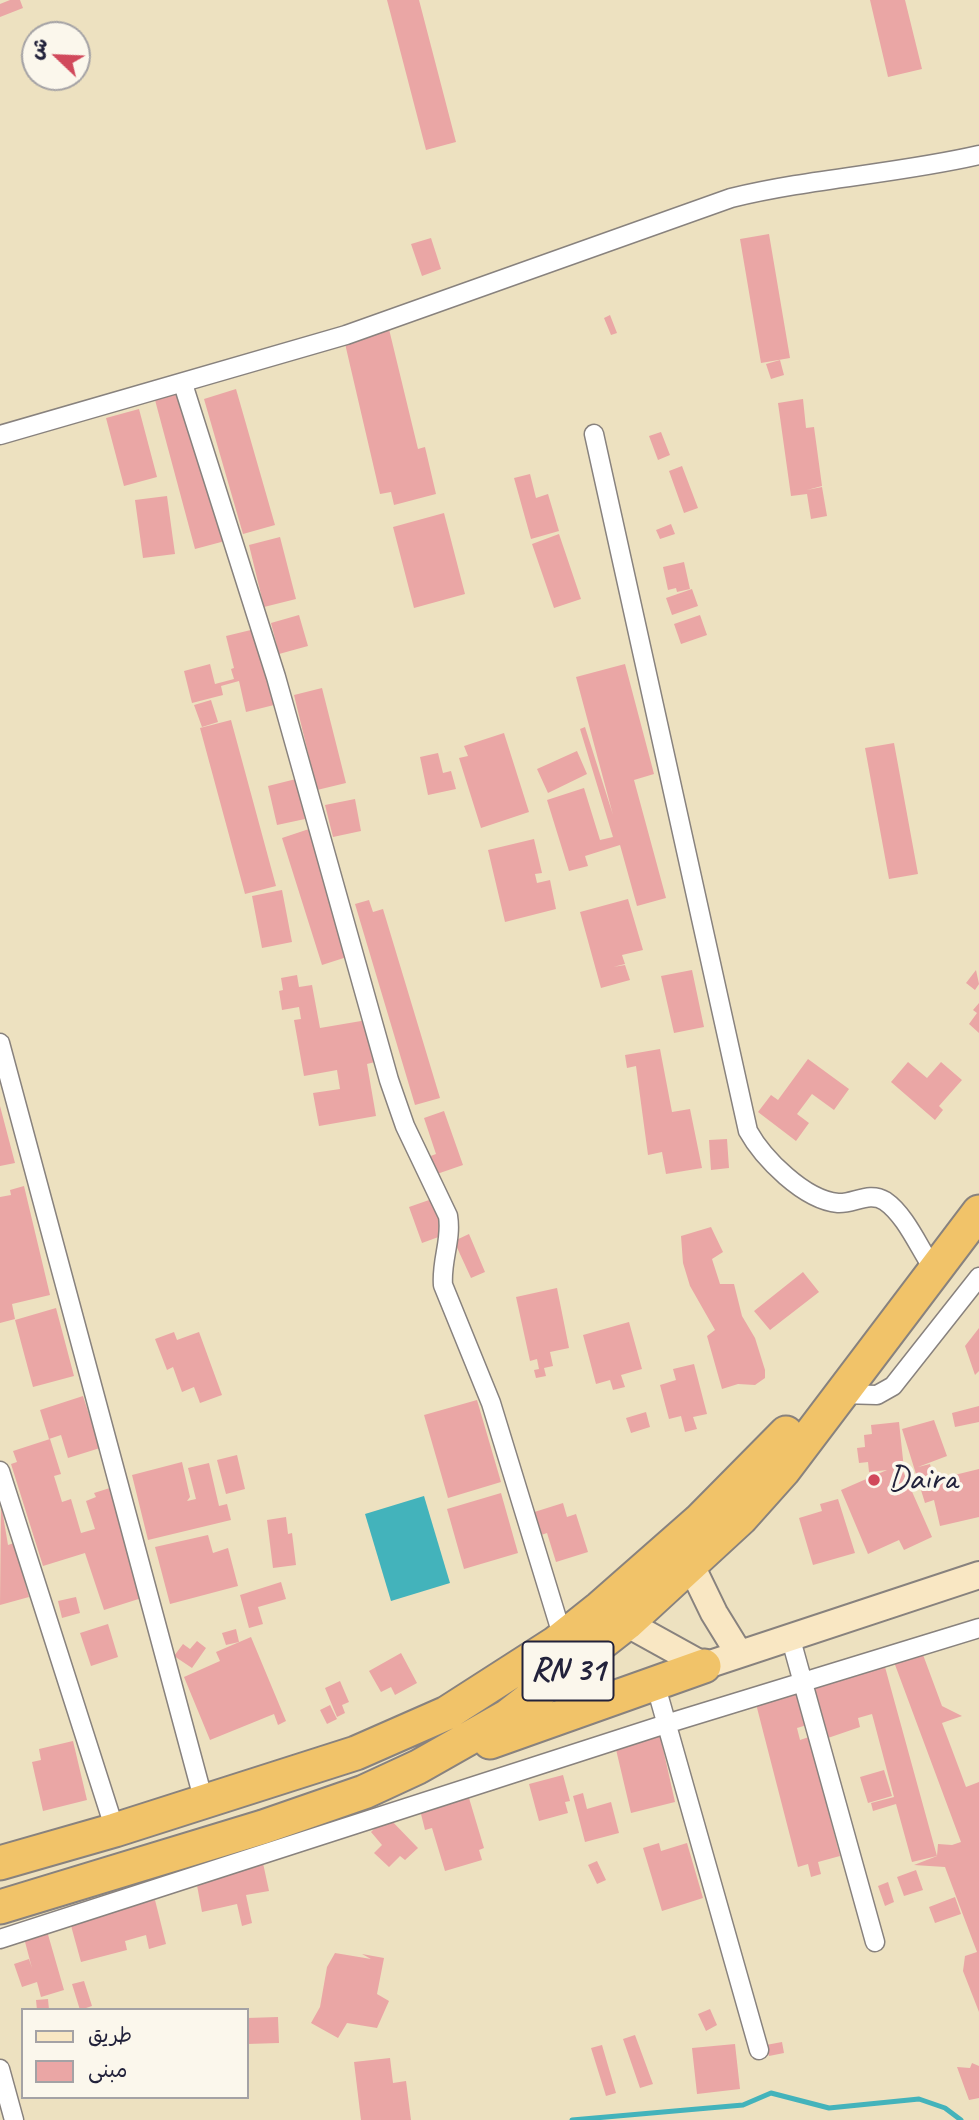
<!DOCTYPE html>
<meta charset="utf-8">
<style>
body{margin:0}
#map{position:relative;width:979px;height:2120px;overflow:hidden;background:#ede1c0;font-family:Caveat,"Playpen Sans Arabic",sans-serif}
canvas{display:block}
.legend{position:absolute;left:21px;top:2008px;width:228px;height:91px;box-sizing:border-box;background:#fbf7ec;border:2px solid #a4a2a5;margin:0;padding:9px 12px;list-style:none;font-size:21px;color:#22223b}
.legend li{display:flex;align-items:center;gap:14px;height:35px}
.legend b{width:35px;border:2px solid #a4a2a5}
.north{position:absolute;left:21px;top:21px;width:70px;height:70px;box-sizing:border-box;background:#fbf7ec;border:2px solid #a4a2a5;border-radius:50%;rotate:293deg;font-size:19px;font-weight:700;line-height:28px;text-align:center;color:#22223b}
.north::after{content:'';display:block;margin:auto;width:24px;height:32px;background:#d1495b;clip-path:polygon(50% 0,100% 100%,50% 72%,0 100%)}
</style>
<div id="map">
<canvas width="979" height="2120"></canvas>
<ul class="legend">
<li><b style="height:9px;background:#f9e7c3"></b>طريق</li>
<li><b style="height:19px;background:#eaa6a5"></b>مبنى</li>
</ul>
<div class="north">ش</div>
</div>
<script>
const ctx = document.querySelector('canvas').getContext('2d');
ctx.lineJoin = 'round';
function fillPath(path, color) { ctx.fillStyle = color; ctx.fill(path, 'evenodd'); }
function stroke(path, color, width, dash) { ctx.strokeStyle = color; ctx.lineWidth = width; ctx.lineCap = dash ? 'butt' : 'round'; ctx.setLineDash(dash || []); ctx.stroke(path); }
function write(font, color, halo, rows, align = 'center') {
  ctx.font = font + ' Caveat,sans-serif'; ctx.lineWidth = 7; ctx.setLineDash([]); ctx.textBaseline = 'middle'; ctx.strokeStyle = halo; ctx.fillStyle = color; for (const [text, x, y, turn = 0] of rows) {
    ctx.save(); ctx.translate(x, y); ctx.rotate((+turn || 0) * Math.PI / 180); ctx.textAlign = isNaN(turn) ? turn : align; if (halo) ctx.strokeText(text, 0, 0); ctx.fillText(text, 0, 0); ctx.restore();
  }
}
fillPath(new Path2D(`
 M424 1496 450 1583 391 1601 365 1514Z`), '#43b3bb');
stroke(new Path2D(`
 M572 2120 743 2105 771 2093 829 2108 919 2099 945 2108 961 2120`), '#43b3bb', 5);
fillPath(new Path2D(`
 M10 0H20L23 8 0 17V4Z
 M387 0H419L456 142 426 150Z
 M870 0H905L922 69 888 77Z
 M769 234 790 358 761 363 740 239Z
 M431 238 441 269 422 276 411 244Z
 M610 315 617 333 611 335 604 318Z
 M388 325 418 449 425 447 436 494 394 505 391 492 380 494 343 335Z
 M780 360 784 375 771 379 766 364Z
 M236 389 275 525 243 534 204 399Z
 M184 391 225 541 195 549 155 400Z
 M803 399 806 428 814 427 822 486 807 490 822 487 827 516 811 519 807 494 791 496 778 403Z
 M139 409 157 477 124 486 106 418Z
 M661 432 670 455 658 460 649 436Z
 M682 466 698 508 684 513 669 471Z
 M530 474 536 498 548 494 559 531 531 539 514 478Z
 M167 496 175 554 143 558 135 500Z
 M444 513 465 594 414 608 393 527Z
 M671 524 675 534 660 539 656 530Z
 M559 534 581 599 554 608 532 544Z
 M280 537 296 599 264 607 249 545Z
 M684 562 690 589 677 592 676 588 668 590 663 567Z
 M692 589 698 606 672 615 666 598Z
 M299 615 308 646 279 654 271 623Z
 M700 615 707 635 681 644 674 624Z
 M255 629 274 705 246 712 239 681 221 686 223 695 192 703 184 671 210 664 215 684 234 679 231 669 234 668 226 636Z
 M625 664 654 774 634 780 666 898 637 906 620 845 585 856 588 866 569 871 547 800 584 788 600 840 613 837 580 729 585 727 613 815 576 677Z
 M322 688 346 783 317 790 294 695Z
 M211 700 218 722 202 727 194 705Z
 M231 720 276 886 245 894 200 728Z
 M504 733 529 812 481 828 459 758 468 756 464 746Z
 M894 743 918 874 889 879 865 748Z
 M577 751 587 774 548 793 537 769Z
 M438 753 443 773 451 771 456 789 428 795 420 757Z
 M296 779 305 819 277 825 268 786Z
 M355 799 361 831 333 837 325 805Z
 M309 829 350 956 322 965 282 838Z
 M534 839 542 873 535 874 537 883 550 880 556 909 505 922 488 850Z
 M282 890 292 942 262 948 252 896Z
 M628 899 643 950 622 955 625 964 613 967 625 965 630 980 601 988 580 912Z
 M369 900 373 912 383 909 440 1098 415 1105 355 904Z
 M692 970 704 1027 674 1033 661 976Z
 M976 970 979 984 975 990 966 983Z
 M297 975 299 987 312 985 320 1028 367 1020 379 1061 367 1064 376 1116 319 1126 313 1093 340 1089 337 1070 304 1076 294 1020 301 1019 299 1007 282 1010 279 991 283 990 281 978Z
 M979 1003V1033L969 1024 977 1013 973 1010Z
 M660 1049 672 1112 690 1109 702 1168 666 1174 662 1152 648 1155 636 1066 627 1068 625 1055Z
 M808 1059 849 1089 834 1110 812 1094 797 1114 809 1123 796 1141 758 1112 771 1095 778 1100Z
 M908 1062 927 1078 941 1062 962 1080 939 1106 943 1110 935 1120 891 1082Z
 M0 1106 15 1163 0 1166Z
 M444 1111 463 1165 434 1175 428 1157 436 1154 424 1118Z
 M727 1139 729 1168 711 1170 709 1140Z
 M24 1186 50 1295 12 1304 15 1319 0 1323V1197L11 1195 10 1190Z
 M432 1199 444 1235 422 1243 409 1207Z
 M711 1227 723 1252 712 1259 720 1284H734L742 1316 755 1338 765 1370V1378L755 1385 738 1384 722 1389 707 1336 715 1330 690 1286 683 1263 681 1236Z
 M469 1234 485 1272 471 1278 454 1241Z
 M803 1272 819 1292 770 1330 754 1311Z
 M557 1288 569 1348 550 1352 553 1366 544 1368 546 1376 536 1378 534 1370 539 1369 537 1359 530 1361 516 1297Z
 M56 1308 74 1376 33 1387 15 1320Z
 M629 1322 642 1369 621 1375 625 1387 613 1390 610 1380 596 1384 583 1335Z
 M979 1328V1371L975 1375 965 1346Z
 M174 1332 177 1340 199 1332 222 1395 200 1403 194 1387 182 1392 173 1367 167 1370 155 1339Z
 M694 1364 707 1414 693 1417 697 1429 685 1432 681 1416 669 1419 660 1385 676 1380 673 1369Z
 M83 1396 100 1448 68 1458 61 1435 49 1439 40 1410Z
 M477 1400 501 1482 448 1498 424 1415Z
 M979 1406V1422L955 1427 952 1413Z
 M646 1412 650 1427 631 1433 626 1418Z
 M934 1420 947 1456 918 1467 930 1464 934 1480 979 1469V1517L940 1526 934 1500 925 1503 902 1429Z
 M899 1422 904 1469H902L932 1537 904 1550 899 1540 868 1554 841 1490 887 1470 869 1472 868 1462 859 1463 857 1448 865 1447 864 1435 872 1434 871 1425Z
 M50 1439 61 1474 54 1476 62 1502 71 1499 81 1533 95 1529 86 1501 96 1497 94 1493 113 1487 148 1596 104 1610 85 1553 43 1566 11 1464 17 1462 13 1451Z
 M237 1455 245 1489 226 1494 217 1460Z
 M182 1462 190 1497 187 1501 196 1499 188 1468 209 1463 219 1506 227 1504 231 1520 148 1540 132 1475Z
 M501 1493 518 1553 464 1569 447 1509Z
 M838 1499 855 1553 813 1565 799 1518 822 1511 820 1504Z
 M1 1503 8 1545 14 1543 29 1597 0 1605Z
 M563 1503 567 1517 576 1514 588 1552 556 1562 547 1533 535 1537 528 1514Z
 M286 1517 288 1534 292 1533 296 1565 273 1568 267 1520Z
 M208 1535 213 1553 228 1548 238 1586 170 1604 155 1547Z
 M281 1582 286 1599 258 1607 263 1624 249 1628 240 1595Z
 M76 1597 80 1613 62 1618 58 1601Z
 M108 1624 118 1657 91 1666 80 1633Z
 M236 1629 239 1642 226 1645 222 1633Z
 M251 1637 286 1721 278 1725 274 1714 210 1740 184 1677 220 1661 216 1652Z
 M197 1641 206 1648 192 1668 174 1656 183 1644 190 1649Z
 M922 1652 942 1706 962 1716 942 1723 966 1787 979 1782V2012L963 1971 965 1956 977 1952 945 1867 914 1865 937 1856 938 1844 952 1845 961 1842 894 1662Z
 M401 1653 417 1683 395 1695 391 1687 381 1692 369 1671Z
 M885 1667 937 1856 912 1862 896 1804 873 1811 871 1803 894 1797 872 1714 858 1718 860 1727 825 1739 811 1688Z
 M340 1681 349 1702 342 1705 345 1713 337 1717 325 1688Z
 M799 1693 807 1725 797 1728 800 1740 809 1737 840 1856 818 1862 821 1874 811 1877 808 1864 798 1867 756 1704Z
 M330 1705 337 1719 327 1724 320 1710Z
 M659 1731 675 1802 631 1813 614 1741Z
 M73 1741 87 1800 43 1811 32 1762 41 1760 39 1749Z
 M884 1770 892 1796 868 1803 860 1777Z
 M563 1775 570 1801 565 1802 568 1813 539 1821 529 1784Z
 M583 1793 587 1809 611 1802 619 1833 585 1842 573 1796Z
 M469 1798 484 1848 479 1850 482 1860 445 1871 432 1828 425 1830 420 1810Z
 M387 1816 418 1848 405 1860 400 1856 389 1867 374 1853 382 1845 371 1832Z
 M659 1843 661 1851 687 1843 703 1898 662 1911 643 1848Z
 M597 1861 606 1880 597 1884 588 1865Z
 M263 1863 269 1891 246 1895 252 1923 242 1926 237 1904 202 1912 196 1880Z
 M916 1870 923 1890 904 1896 897 1877Z
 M888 1882 894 1902 885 1906 878 1886Z
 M955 1897 961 1914 935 1923 929 1907Z
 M155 1900 166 1944 149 1949 146 1935 125 1941 127 1950 81 1962 70 1922Z
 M47 1931 64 1990 41 1997 37 1982 22 1987 14 1964 29 1959 32 1968 24 1938Z
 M335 1953 371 1959 362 1954 384 1958 377 1994 389 2001 377 2028 347 2023 338 2038 311 2023 320 2007 327 1967Z
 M84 1981 92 2006 80 2010 72 1984Z
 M48 1999 49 2010H37L36 2000Z
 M710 2009 717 2025 706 2031 698 2014Z
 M278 2017 279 2043 247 2044V2018Z
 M635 2035 653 2084 640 2088 623 2039Z
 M782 2042 784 2053 769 2056 766 2045Z
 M735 2044 740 2089 697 2094 692 2048Z
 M602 2045 616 2093 606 2096 591 2048Z
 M390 2058 393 2083 406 2081 411 2120H361L354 2062Z
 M972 2063 979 2066V2098L969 2100 957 2067 970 2068Z`), '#eaa6a5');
const street = new Path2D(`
 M183 384 276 677 389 1080 405 1126 448 1216C452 1240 441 1260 443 1285L491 1403 563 1638
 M594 434 748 1131C763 1158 804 1200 838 1203 854 1204 869 1191 885 1201 904 1214 917 1243 929 1262
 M0 435 346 335 731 198C813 178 897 174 979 155
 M0 1043 204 1802
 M841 1394 877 1395 893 1386 979 1277
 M0 1471 115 1830
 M790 1636 875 1942
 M655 1683 759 2050
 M0 1939 666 1724 979 1628
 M0 2069 14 2120`);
const secondary = new Path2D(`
 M683 1549 714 1613 738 1652
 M610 1614 704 1666 979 1575`);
const highway = new Path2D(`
 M490 1742 704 1666
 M0 1863 115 1830 356 1753 447 1713 556 1643 600 1608 699 1521 786 1433
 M0 1907 263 1827 364 1792 418 1767 508 1716 627 1623 741 1518 783 1471 979 1212`);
stroke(street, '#88827e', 21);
stroke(secondary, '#88827e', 30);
stroke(highway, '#88827e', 37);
stroke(street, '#fff', 18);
stroke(secondary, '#f9e7c3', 26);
stroke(highway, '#f1c369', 33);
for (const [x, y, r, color] of [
 [874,1480,7,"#d1495b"]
]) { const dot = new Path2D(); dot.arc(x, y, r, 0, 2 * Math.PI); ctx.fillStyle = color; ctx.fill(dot); stroke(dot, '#fbf7ec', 2.5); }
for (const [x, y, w] of [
 [568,1671,91]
]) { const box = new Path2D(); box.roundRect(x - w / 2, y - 29.5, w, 59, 5); ctx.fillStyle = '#fbf7ec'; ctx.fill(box); stroke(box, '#22223b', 2); }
write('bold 33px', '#22223b', null, [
 ["RN 31",568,1671]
]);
write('35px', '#22223b', '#fbf7ec', [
 ["Daira",888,1480]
], 'left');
</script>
